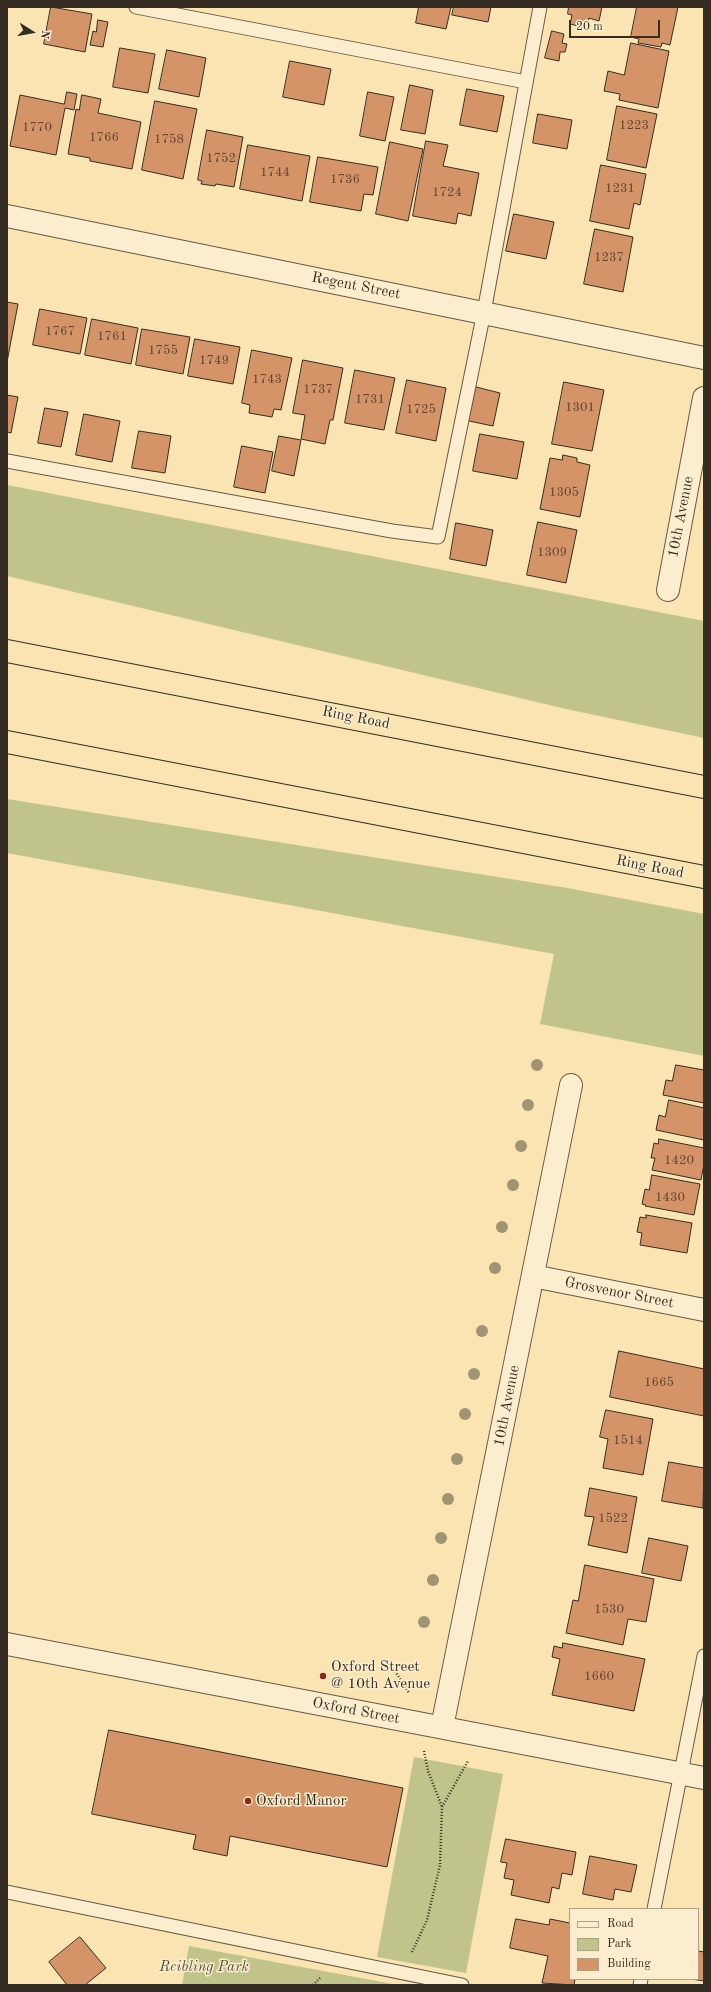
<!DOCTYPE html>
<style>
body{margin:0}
#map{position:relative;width:711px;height:1992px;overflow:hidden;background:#f9e4b2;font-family:"Old Standard TT",serif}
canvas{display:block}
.frame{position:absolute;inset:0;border:8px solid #352d23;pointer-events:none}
.legend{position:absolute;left:569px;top:1908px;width:130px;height:72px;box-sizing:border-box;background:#fbedcd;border:1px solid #aca089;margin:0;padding:5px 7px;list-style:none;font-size:12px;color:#352d23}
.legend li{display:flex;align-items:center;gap:8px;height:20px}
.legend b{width:20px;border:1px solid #aca089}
.north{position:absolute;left:12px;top:12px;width:40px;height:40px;-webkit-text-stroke:3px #fbedcd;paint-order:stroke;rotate:101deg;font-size:11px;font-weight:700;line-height:16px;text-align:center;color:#352d23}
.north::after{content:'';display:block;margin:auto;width:14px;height:18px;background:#352d23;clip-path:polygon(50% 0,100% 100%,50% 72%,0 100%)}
.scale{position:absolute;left:569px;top:20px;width:91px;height:18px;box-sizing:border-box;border:2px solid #352d23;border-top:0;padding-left:5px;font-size:12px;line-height:14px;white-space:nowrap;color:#352d23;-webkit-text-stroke:3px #fbedcd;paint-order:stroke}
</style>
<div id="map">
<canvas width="711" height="1992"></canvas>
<div class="frame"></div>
<ul class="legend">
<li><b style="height:5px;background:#fbedcd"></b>Road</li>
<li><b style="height:11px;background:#c0c38a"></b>Park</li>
<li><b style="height:11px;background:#d59468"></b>Building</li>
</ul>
<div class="north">N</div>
<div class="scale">20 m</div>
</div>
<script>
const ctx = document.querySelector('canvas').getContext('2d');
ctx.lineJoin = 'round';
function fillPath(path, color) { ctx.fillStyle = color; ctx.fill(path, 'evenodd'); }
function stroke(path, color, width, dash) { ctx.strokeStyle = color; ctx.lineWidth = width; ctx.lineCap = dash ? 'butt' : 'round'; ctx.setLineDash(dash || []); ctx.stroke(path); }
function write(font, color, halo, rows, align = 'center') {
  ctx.font = font + ' "Old Standard TT",serif'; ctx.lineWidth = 3; ctx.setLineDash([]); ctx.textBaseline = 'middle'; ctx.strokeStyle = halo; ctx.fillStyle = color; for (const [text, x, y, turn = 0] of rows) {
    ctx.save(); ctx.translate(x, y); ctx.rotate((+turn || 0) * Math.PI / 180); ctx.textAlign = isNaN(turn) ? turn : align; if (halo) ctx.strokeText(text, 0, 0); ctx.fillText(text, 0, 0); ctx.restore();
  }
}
fillPath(new Path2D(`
 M7 485 704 621V738L566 709 7 576Z
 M7 799 567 888 704 914V1056L540 1024 554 954 7 853Z
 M414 1757 503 1774 466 1973 377 1957Z
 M189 1946 398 1985H182Z`), '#c0c38a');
const building = new Path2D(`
 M51 7 92 14 85 52 44 44Z
 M419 7H451L446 29 416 23Z
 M454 7H491L488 22 452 15Z
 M569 7H602L599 21 589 18 587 28 570 24 572 15 568 14Z
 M637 7H678L670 45 662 43 661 47 638 43 639 39 631 37Z
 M98 20 108 22 103 47 90 45 93 31 96 32Z
 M552 31 564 34 562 43 567 44 565 52H560L559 61 545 58Z
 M631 43 669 51 658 108 619 100 620 94 604 91 608 71 624 75Z
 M120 48 155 54 148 93 113 87Z
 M167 50 206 58 199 97 159 89Z
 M290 61 331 69 324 105 283 97Z
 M410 85 433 90 425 134 401 130Z
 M467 89 504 96 497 132 460 125Z
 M67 92 77 94 74 110 65 108 56 155 10 146 20 95 64 104Z
 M368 92 394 97 385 141 360 136Z
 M82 95 101 99 98 113 141 122 132 169 90 161V158L68 154 76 109 79 110Z
 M155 101 197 109 183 179 142 170Z
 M617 106 657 114 646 168 607 160Z
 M538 114 572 120 567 149 533 143Z
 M207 130 243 137 234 187 216 184 215 186 201 184 202 181 198 180Z
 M426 141 448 145 443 166 479 173 471 216 458 213 456 224 413 216Z
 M390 142 423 149 408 221 376 214Z
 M248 145 310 156 302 201 240 189Z
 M318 157 378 167 373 195 364 194 361 211 310 202Z
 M601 165 646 174 640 205 634 203 629 229 590 221Z
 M514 214 554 222 546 259 506 251Z
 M595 229 633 237 623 292 584 284Z
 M7 302 18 304 7 362Z
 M40 309 87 318 80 354 33 345Z
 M92 319 138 328 131 364 85 355Z
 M142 329 190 337 183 374 136 365Z
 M195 339 240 347 233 384 188 376Z
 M252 350 292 358 281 410 274 409 272 417 249 413 250 405 242 403Z
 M303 360 343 368 333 420H330L325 444 301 439 305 415 293 413Z
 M355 370 395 378 384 430 345 423Z
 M407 380 446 388 436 441 396 433Z
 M564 382 604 390 592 451 552 444Z
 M476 387 500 393 493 426 469 421Z
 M7 395 18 397 11 433 7 432Z
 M45 408 68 412 61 447 38 443Z
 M84 414 120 421 112 462 76 455Z
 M139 431 171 436 165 473 132 468Z
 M480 434 524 442 517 479 473 471Z
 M279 436 301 440 294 476 272 471Z
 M242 446 273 452 265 493 234 487Z
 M563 455 577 458V462L590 465 580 517 540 509 550 458 562 460Z
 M538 522 577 530 566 583 527 575Z
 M456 523 493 530 486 566 450 559Z
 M676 1065 704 1070V1103L663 1095 666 1080 672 1081Z
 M669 1100 704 1108V1140L656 1130 659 1115 665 1117Z
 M659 1139 704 1148V1164L701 1180 652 1170 655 1158H651L654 1143 658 1144Z
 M652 1175 700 1184 694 1215 645 1206 646 1205 642 1204 645 1189 649 1190Z
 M646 1215 692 1223 687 1253 640 1245 642 1233 637 1232 640 1217 646 1218Z
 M619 1351 704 1369V1416L610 1397Z
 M606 1410 653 1419 643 1475 603 1468 608 1439 600 1437Z
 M669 1462 704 1468 703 1508 662 1501Z
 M590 1488 637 1497 627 1553 588 1545 594 1517 585 1516Z
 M649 1538 688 1546 681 1581 642 1573Z
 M585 1565 654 1579 646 1622 628 1619 623 1645 566 1633 573 1600 578 1601Z
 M563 1643 645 1659 634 1711 552 1695 560 1659 552 1657 554 1646 562 1648Z
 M109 1730 403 1788 387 1867 230 1836 227 1856 193 1849 196 1835 92 1814Z
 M506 1839 576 1852 572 1875 562 1873 559 1889 552 1887 549 1903 511 1895 514 1880 504 1878 507 1863 501 1862Z
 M590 1856 637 1865 631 1892 615 1889 613 1900 583 1894Z
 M516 1919 549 1925 550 1919 570 1923V1979H575L574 1985 542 1983 548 1956 510 1948Z
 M80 1937 106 1968 85 1985H67L49 1962Z
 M698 1951 704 1952V1981L691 1979H698Z`);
fillPath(building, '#d59468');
stroke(building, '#352d23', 1);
const service = new Path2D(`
 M136 7 526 82
 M7 461 392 531 438 537 484 312 540 7
 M7 1892 462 1985
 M654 1909 704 1656
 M640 1985 641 1979`);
const minor = new Path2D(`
 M7 216 704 358
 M668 590 704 398
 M533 1276 704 1310
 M442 1727 571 1085`);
const tertiary = new Path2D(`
 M7 1644 704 1778`);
const motorway = new Path2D(`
 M7 651 704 787
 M7 742 704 877`);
stroke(service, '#665b47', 15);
stroke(minor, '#665b47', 24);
stroke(tertiary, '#665b47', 24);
stroke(motorway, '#352d23', 24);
stroke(new Path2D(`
 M395 1671 409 1693
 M424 1751 428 1771 442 1807
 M412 1952 427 1920 440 1865 442 1807 468 1761
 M313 1985 320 1978`), '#352d23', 2.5, [1, 2]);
stroke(service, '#fbedcd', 13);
stroke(minor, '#fbedcd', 22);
stroke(tertiary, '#fbedcd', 22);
stroke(motorway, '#f9e4b2', 22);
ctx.fillStyle = '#a09472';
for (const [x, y] of [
 [537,1065],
 [528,1105],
 [521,1146],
 [513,1185],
 [502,1227],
 [495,1268],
 [482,1331],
 [474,1374],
 [465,1414],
 [457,1459],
 [448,1499],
 [441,1538],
 [433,1580],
 [424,1622]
]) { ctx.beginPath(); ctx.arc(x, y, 6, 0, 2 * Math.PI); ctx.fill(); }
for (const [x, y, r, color] of [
 [323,1676,4,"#8f2418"],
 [248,1801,4,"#8f2418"]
]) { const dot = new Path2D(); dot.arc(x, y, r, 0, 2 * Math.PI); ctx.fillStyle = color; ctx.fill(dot); stroke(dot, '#fbedcd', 1.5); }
write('13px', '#5d4734', null, [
 ["1223",634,126],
 ["1770",37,128],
 ["1766",104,138],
 ["1758",169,140],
 ["1752",221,159],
 ["1744",275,173],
 ["1736",345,180],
 ["1231",620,189],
 ["1724",447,193],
 ["1237",609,258],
 ["1767",60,332],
 ["1761",112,337],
 ["1755",163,351],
 ["1749",214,361],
 ["1743",267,380],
 ["1737",318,390],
 ["1731",370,400],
 ["1301",580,408],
 ["1725",421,410],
 ["1305",564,493],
 ["1309",552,553],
 ["1420",679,1161],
 ["1430",670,1198],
 ["1665",659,1383],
 ["1514",628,1441],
 ["1522",613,1519],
 ["1530",609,1610],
 ["1660",599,1677]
]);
write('15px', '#352d23', '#fbedcd', [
 ["Regent Street",356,286,11],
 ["10th Avenue",681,517,-79],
 ["Ring Road",356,718,11],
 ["Ring Road",650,867,11],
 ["Grosvenor Street",619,1293,11],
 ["10th Avenue",507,1406,-79],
 ["Oxford Street",356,1711,11]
]);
write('15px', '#352d23', '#fbedcd', [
 ["Oxford Street",331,1667],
 ["@ 10th Avenue",331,1684],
 ["Oxford Manor",256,1801]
], 'left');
write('italic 15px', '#58523d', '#fbedcd', [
 ["Reibling Park",204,1967]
]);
</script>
